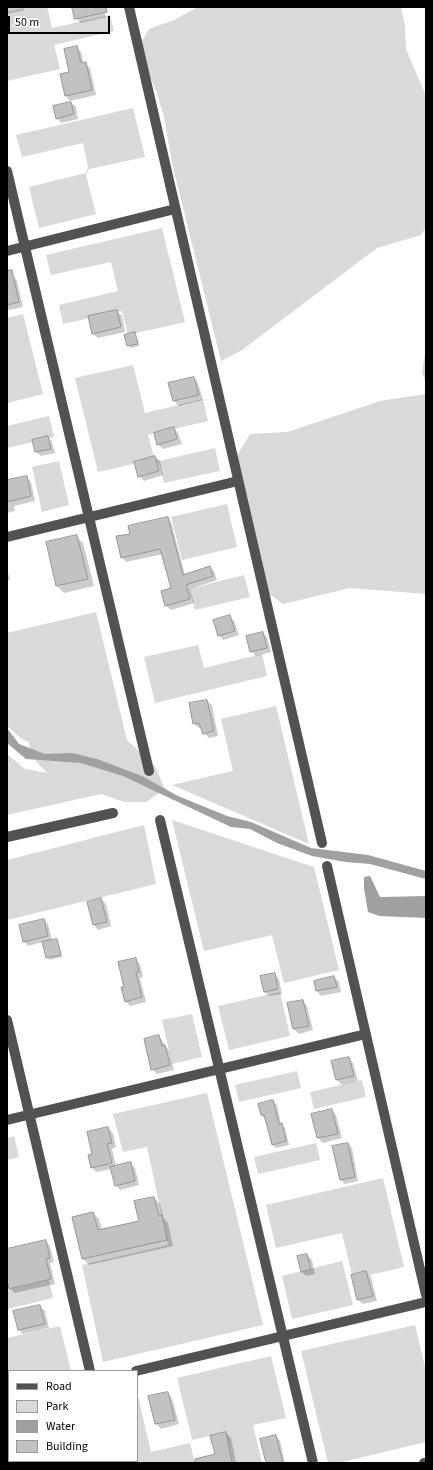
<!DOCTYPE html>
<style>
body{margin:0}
#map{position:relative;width:433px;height:1470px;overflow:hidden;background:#fff;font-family:"Source Sans 3",sans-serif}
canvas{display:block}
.frame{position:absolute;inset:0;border:8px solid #000;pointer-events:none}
.legend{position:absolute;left:8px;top:1370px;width:130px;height:92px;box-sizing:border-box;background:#fff;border:1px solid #999;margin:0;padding:5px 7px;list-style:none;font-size:12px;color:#000}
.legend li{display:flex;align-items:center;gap:8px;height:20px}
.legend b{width:20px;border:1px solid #999}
.scale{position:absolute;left:8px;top:16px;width:102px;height:18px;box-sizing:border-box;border:2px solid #000;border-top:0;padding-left:5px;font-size:12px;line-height:14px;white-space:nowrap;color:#000;-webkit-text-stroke:3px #fff;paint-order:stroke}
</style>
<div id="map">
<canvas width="433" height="1470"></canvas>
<div class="frame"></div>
<ul class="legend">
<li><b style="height:5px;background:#525252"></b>Road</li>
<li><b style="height:11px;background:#d9d9d9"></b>Park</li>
<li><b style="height:11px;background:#a0a0a0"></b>Water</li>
<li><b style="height:11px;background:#c2c2c2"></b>Building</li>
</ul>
<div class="scale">50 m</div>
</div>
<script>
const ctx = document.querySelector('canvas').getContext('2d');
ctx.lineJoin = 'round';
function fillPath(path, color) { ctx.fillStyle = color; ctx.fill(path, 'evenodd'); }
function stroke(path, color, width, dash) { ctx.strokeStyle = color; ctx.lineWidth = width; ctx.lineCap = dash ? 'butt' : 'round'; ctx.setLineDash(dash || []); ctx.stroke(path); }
fillPath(new Path2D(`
 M29 7H47L52 28 110 15 114 31 54 45 60 69 7 81V12Z
 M198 7H401L405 26 406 49 426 96V228L421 235 377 248 242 350 221 361 172 163 164 117 157 93 138 48 149 29 174 20Z
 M133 108 145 157 89 169 86 175 96 214 39 228 29 187 86 173 88 167 83 143 22 157 16 135Z
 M162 228 185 322 128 335 122 311 63 324 59 305 118 291 111 262 51 275 46 255Z
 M23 314 43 394 7 403V318Z
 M426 347V384L422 372Z
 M133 365 145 413 203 399 208 421 148 435 154 457 159 461 215 448 220 471 164 483 159 463 154 459 98 472 75 378Z
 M426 394V594L350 588 283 604 265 591 255 571 248 498 237 478 238 454 250 434 287 432 380 401Z
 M49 416 54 437 7 448V426Z
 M59 461 69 505 42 512 32 467Z
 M227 504 237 547 182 560 171 517Z
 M244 575 250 597 195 610 189 589Z
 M96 612 127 740 155 766 165 789 146 802H124L101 794 7 815V754L25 769 48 773C40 767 28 753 29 742L23 740 7 726V633Z
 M198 645 204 668 262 654 267 676 155 703 144 657Z
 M276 706 309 844 172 785 233 771 221 719Z
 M172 820 314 867 339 970 284 983 272 935 204 951Z
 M144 825 156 884 7 920V860Z
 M280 992 290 1036 229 1050 218 1006Z
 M192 1014 202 1057 172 1064 162 1020Z
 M297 1071 301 1088 239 1102 235 1085Z
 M362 1080 366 1097 314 1109 310 1092Z
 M207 1093 263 1325 103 1362 82 1265 168 1245 147 1147 123 1152 113 1114Z
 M14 1136 19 1157 7 1160V1138Z
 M316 1143 320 1160 258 1174 254 1157Z
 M383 1178 404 1267 353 1279 342 1233 276 1248 266 1205Z
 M342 1261 353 1305 292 1319 282 1276Z
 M49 1280 53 1298 7 1309V1290Z
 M415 1325 426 1371V1442L338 1463H328L301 1351Z
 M60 1326 71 1371H9V1388L7 1389V1338Z
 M271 1356 286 1418 253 1425 262 1463H233L225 1432 192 1440 190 1443 195 1463H120V1461H137V1392L151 1452 190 1443 192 1439 177 1378Z
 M7 1429 9 1437V1461H15V1463H7Z`), '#d9d9d9');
fillPath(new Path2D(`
 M7 728 19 744 45 754 72 753 97 759 142 776 178 796 227 816 251 822 311 848 368 855 426 871V879L370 864 346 862 312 856 277 843 250 829 231 827 123 776 81 763 26 759 7 743Z
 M370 876 380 897 426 896V918L379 916 368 912 364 889V877Z`), '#a0a0a0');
fillPath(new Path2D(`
 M7 7H23L24 10 7 14Z
 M73 7H103L106 17 81 23 76 18Z
 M77 47 81 52 84 63 90 68 96 95 70 101 66 96 61 75 70 73Z
 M71 103 76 107 78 119 61 123 57 118Z
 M13 276 17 281 23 307 9 310 7 308V278Z
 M117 311 122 316 125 332 98 338 93 334Z
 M135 333 139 346 130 348 125 335Z
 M194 378 198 383 203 400 179 406 174 401 170 384Z
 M174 428 178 433 182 444 163 449 158 444Z
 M48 437 52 442 55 453 41 456 36 452Z
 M155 457 160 461 163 475 144 481 139 476Z
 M26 477 31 482 35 501 14 506 15 511 7 513V486Z
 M167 518 171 522 185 575 210 567 214 571 217 580 190 589 194 603 171 610 166 606 172 589 163 554 126 562 122 557 132 534Z
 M76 536 83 543 94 586 64 593 57 586 47 543Z
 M7 569 10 580H7Z
 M230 617 234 621 239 635 223 640 219 635Z
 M263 633 267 637 271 652 256 656 251 651Z
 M207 701 212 705 218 736 209 738 204 733 202 728H199L194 724Z
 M101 899 106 904 111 926 98 930 94 925 88 903Z
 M44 920 48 924 52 941 56 940 58 942 62 957 49 960 43 942 28 946 24 941Z
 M135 959 140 964 143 977 140 978 146 1002 130 1006 126 1001 125 987Z
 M274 974 279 979 282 994 269 996 264 992Z
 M334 977 339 982 341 992 321 996 317 991Z
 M303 1001 307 1006 313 1030 299 1034 294 1029 289 1004Z
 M159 1036 169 1051 174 1070 157 1074 152 1069Z
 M349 1058 353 1063 358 1081 342 1085 337 1080 332 1062Z
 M273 1101 277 1105 281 1124 285 1128 289 1145 276 1148 272 1144 265 1119 261 1115Z
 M331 1110 336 1115 342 1138 323 1143 318 1138 312 1114Z
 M108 1128 113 1133 116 1147 112 1149 116 1167 131 1164 135 1168 139 1185 120 1190 116 1185 112 1169 96 1172 92 1167 93 1155Z
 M348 1144 352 1148 358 1181 345 1184 341 1180Z
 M154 1198 160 1204 164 1219 168 1223 173 1246 89 1265 83 1259 73 1217 93 1213 99 1219 102 1230 140 1221Z
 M45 1241 50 1246 54 1262 50 1263 55 1284 14 1293 10 1288 7 1277V1250Z
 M307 1255 312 1260 315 1274 306 1276 301 1271Z
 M366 1272 371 1277 377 1301 363 1304 358 1300Z
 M40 1306 45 1311 49 1328 23 1334 18 1329Z
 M168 1393 172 1398 179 1424 161 1429 156 1424 150 1397Z
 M226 1433 231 1438 236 1463H215L216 1455Z
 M276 1436 280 1441 285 1463H267Z
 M67 1461H90V1463H67Z`), '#0003');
const building = new Path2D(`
 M72 7H106L107 12 75 19Z
 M77 46 81 63 86 62 92 90 65 96 60 74 69 72 64 49Z
 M71 102 74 114 56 119 53 106Z
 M7 270H12L19 302 7 305Z
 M117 310 121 327 92 334 88 316Z
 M135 332 138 344 127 346 124 335Z
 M194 377 199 395 173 401 168 383Z
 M174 427 177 439 157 445 154 433Z
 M48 436 51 449 35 452 32 440Z
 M155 456 159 471 138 477 134 462Z
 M27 476 31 496 7 502V480Z
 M168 517 183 575 210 566 213 576 186 585 190 599 165 606 161 591 171 588 160 549 121 558 116 536 130 534 128 526Z
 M77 535 88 579 56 586 46 542Z
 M230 615 235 631 218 636 213 620Z
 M263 632 267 648 250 652 246 636Z
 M207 700 214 731 203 734 199 723 193 724 189 703Z
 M101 898 107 922 93 925 87 902Z
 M44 919 48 936 23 942 19 925Z
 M57 939 61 955 46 958 42 942Z
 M136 958 139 972 136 973 142 997 125 1002 121 987H124L118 962Z
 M275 973 278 989 264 992 260 976Z
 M334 976 337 987 316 991 314 981Z
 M303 1000 309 1026 293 1029 287 1003Z
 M159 1035 162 1046 165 1045 170 1065 151 1070 144 1039Z
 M349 1057 354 1076 336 1080 331 1061Z
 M273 1100 279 1124 282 1123 286 1141 272 1145 264 1115H261L258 1104Z
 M332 1109 338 1134 317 1138 311 1114Z
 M108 1127 112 1143 107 1144 112 1163 91 1168 88 1155 92 1154 87 1132Z
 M348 1143 355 1177 340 1180 332 1146Z
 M131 1162 135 1181 115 1186 110 1167Z
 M154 1197 159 1216 162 1215 167 1240 82 1259 72 1217 93 1212 98 1230 139 1221 134 1201Z
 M46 1240 50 1258 46 1259 51 1279 9 1289 7 1281V1249Z
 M307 1254 311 1269 301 1272 297 1256Z
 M366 1271 373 1296 357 1300 351 1275Z
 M40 1305 45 1324 18 1330 13 1311Z
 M168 1392 175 1420 155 1424 148 1396Z
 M226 1432 232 1463H195V1459L215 1454 210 1436Z
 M276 1435 283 1463H266L260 1439Z`);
fillPath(building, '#c2c2c2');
stroke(building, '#969696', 1);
stroke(new Path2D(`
 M129 7 322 843
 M7 171 149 771
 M7 251 175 209
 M7 537 238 481
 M160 820 313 1463
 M7 837 113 813
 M327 866 426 1295
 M7 1020 90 1371
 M7 1120 366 1034
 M136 1371 426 1302
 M7 1402 9 1401
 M111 1461V1463
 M424 1463H426`), '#525252', 10);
</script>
